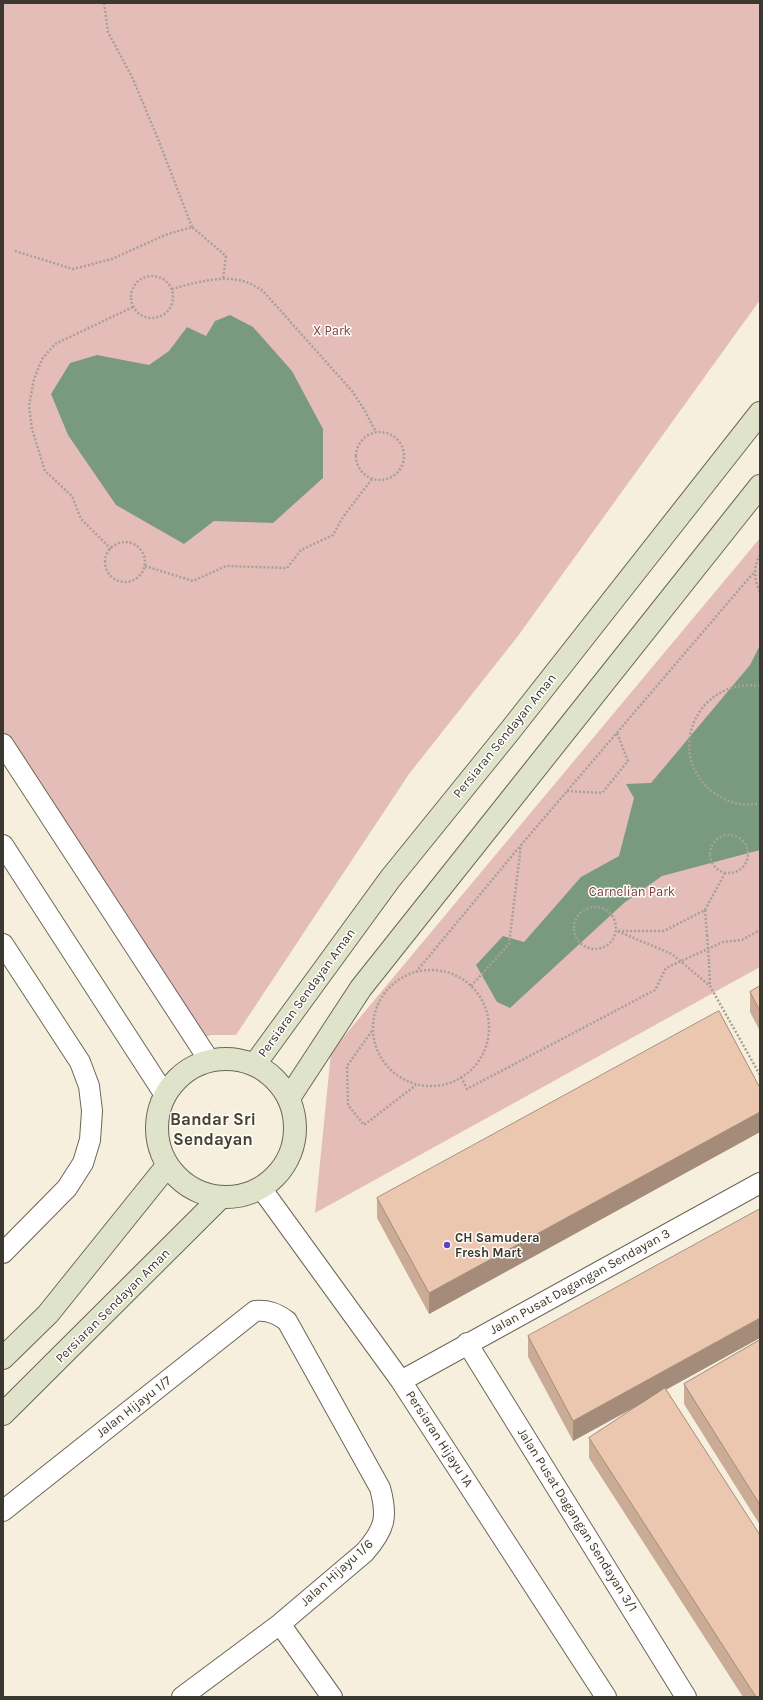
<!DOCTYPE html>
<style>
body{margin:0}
#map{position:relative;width:763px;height:1700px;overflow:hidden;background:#f7efdd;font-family:Karla,sans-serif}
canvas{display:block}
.frame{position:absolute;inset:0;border:4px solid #3b3831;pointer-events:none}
</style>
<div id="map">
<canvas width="763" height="1700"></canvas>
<div class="frame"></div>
</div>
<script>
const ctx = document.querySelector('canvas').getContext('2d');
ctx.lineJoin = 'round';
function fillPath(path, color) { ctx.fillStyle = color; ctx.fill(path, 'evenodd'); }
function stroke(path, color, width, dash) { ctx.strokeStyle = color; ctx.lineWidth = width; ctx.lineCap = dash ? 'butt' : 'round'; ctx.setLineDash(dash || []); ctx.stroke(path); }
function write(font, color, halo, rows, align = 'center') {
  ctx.font = font + ' Karla,sans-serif'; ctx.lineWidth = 3; ctx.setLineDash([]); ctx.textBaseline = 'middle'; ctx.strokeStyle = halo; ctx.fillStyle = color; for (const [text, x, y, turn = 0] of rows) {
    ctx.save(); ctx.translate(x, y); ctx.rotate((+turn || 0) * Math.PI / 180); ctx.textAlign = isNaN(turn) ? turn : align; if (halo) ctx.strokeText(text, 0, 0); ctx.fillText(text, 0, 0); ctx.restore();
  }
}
fillPath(new Path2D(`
 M3 3H760V300L518 636 409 774 236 1035H211L189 1042 3 763Z
 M760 538V967L315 1213 331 1052Z`), '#e4bdb9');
fillPath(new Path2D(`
 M230 315 253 327 292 371 323 429V478L273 523 214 521 184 544 116 505 68 435 51 394 70 363 97 355 149 365 169 351 187 327 206 336 215 321Z
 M760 645V850L662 876 624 903 510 1008 497 1002 476 965 503 936 524 942 581 877 619 856 634 798 626 784 651 783 750 665Z`), '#7a9a80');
const street = new Path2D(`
 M3 744 209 1060
 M3 845 165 1095
 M3 944 80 1062 89 1086 92 1111 90 1140 83 1163 67 1188 3 1253
 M261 1188 401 1381 606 1697
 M467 1343 686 1697
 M401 1381 760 1183
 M3 1511 255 1311C268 1310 276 1313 287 1321L380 1488C388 1517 385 1529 365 1552L280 1624 182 1697
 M280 1624 332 1697`);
const secondary = new Path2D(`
 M157 1128a69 69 0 1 1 138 0a69 69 0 1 1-138 0Z
 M255 1064 390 879 509 732 760 413
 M289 1098 361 988 760 486
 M3 1358 48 1314 167 1166
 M3 1414 221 1197`);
stroke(street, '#6d6656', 22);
stroke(secondary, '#6d6656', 24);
stroke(new Path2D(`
 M104 3 108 32 133 79 160 144 192 227
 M15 251 73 269 112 259 165 235 192 227 226 256 223 279
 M131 297a21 21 0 1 1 42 0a21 21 0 1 1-42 0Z
 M172 289C194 283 223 274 246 282 252 284 258 288 263 291L352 391 365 411 376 432
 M356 456a24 24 0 1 1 48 0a24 24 0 1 1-48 0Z
 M105 562a20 20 0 1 1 40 0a20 20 0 1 1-40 0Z
 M111 549 81 519 72 496 45 471 32 429 29 406 34 379 42 359 55 344 133 307
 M760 555C753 566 754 580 760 592
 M145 566 193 581 226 566 287 568 301 550 333 535 343 517 372 479
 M760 686C697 677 663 754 714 793 722 798 732 804 742 804 748 805 754 804 760 804
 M567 791 602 793 628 761 617 733
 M710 854a19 19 0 1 1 38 0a19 19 0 1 1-38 0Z
 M574 928a21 21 0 1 1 42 0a21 21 0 1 1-42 0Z
 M705 910 707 935
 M709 962 710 986
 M373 1028a58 58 0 1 1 116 0a58 58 0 1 1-116 0Z
 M416 972 521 845
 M471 986 509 944 521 845 755 571
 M372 1031 347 1066 348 1105 364 1125 416 1085
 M461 1077 467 1089 655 990 666 968 723 942 742 940 760 930`), '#a7a194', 2.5, [2, 2]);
stroke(street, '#fff', 20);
stroke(secondary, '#dee3ca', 22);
stroke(new Path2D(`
 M725 873 705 910 664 931H617L672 954 710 986 760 1075
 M707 935 709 962`), '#a7a194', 2.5, [2, 2]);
fillPath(new Path2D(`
 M760 986V1031L750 1012V992Z
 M760 1088V1132L429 1314 377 1218V1198Z
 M528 1336 666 1390 760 1697H743L589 1458V1438L648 1400 573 1441 528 1357Z
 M760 1340V1525L684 1404V1384Z`), '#caab96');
fillPath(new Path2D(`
 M760 1112V1132L429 1314V1293Z
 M760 1318V1338L573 1441V1421Z`), '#a48b7a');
const building = new Path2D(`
 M760 986V1011L750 992Z
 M719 1011 760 1088V1112L429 1293 377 1198Z
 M760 1209V1318L573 1421 528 1336Z
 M760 1340V1505L684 1384Z
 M665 1388 760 1535V1697H756L589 1438Z`);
fillPath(building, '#ebc7af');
stroke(building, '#a48b7a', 1);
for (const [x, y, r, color] of [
 [447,1245,4,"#6144bd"]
]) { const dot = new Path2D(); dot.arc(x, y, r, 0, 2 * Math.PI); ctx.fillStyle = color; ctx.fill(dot); stroke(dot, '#fffdf9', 1.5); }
write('13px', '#7a403d', '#fffdf9', [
 ["X Park",332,331],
 ["Carnelian Park",632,892]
]);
write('13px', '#3b3831', '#fffdf9', [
 ["Persiaran Sendayan Aman",505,736,-51],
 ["Persiaran Sendayan Aman",307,993,-54],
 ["Jalan Pusat Dagangan Sendayan 3",580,1282,-29],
 ["Persiaran Sendayan Aman",113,1306,-45],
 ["Jalan Hijayu 1/7",134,1407,-38],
 ["Persiaran Hijayu 1A",439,1439,57],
 ["Jalan Pusat Dagangan Sendayan 3/1",577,1520,58],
 ["Jalan Hijayu 1/6",337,1573,-42]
]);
write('bold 13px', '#3b3831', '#fffdf9', [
 ["CH Samudera",455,1238],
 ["Fresh Mart",455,1253]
], 'left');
write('bold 17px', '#474132', '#fffdf9', [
 ["Bandar Sri",213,1120],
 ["Sendayan",213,1140]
]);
</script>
